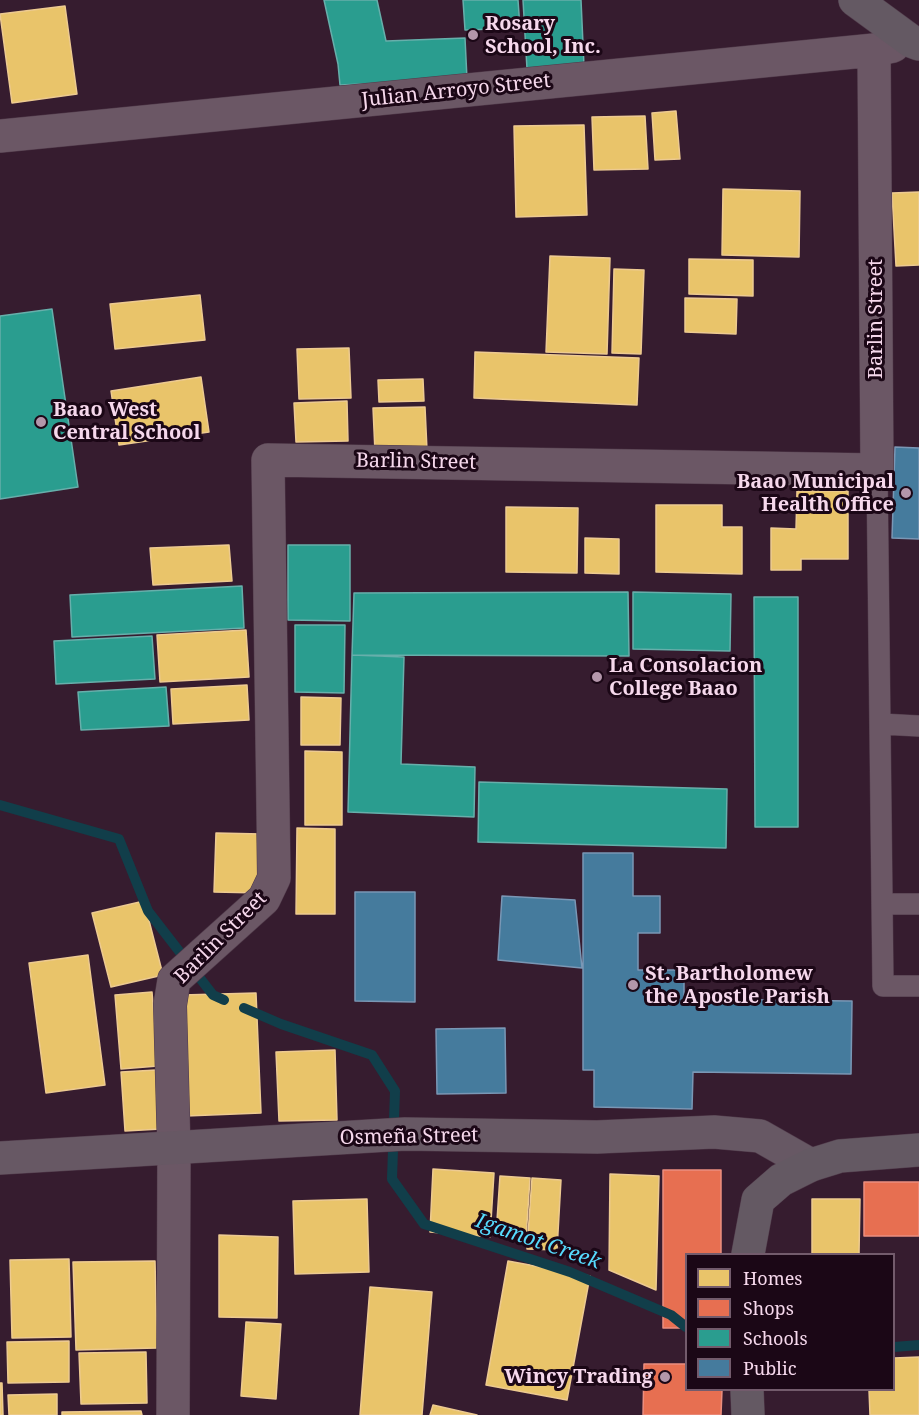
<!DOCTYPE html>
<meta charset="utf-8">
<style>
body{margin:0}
#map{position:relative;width:919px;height:1415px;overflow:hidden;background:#361c2f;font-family:"Noto Serif",serif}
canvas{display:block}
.legend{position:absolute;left:685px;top:1253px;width:210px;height:138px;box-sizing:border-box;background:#1b0716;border:2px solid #735b6c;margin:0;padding:8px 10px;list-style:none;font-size:18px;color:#f6d8ec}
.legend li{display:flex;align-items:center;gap:12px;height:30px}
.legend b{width:30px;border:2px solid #735b6c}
</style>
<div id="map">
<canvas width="919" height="1415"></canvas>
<ul class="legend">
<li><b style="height:16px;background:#e9c46a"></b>Homes</li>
<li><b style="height:16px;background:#e76f51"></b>Shops</li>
<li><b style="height:16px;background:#2a9d8f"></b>Schools</li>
<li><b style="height:16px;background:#457b9d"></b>Public</li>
</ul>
</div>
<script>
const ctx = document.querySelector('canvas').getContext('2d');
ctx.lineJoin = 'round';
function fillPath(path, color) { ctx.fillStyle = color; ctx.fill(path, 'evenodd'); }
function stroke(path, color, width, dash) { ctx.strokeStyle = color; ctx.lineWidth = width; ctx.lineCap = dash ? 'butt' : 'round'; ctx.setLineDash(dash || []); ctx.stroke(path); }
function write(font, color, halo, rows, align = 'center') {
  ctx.font = font + ' "Noto Serif",serif'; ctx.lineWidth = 6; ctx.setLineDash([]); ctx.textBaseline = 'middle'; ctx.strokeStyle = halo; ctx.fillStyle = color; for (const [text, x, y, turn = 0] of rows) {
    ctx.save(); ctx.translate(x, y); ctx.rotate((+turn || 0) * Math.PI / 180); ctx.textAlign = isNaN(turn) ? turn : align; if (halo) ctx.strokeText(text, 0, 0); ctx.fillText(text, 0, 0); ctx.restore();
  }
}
const homes = new Path2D(`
 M65 6 77 94 12 103 0 14Z
 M676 111 680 159 655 160 652 113Z
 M645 116 648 169 594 170 592 117Z
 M584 125 587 215 516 217 514 126Z
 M723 189 800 191 799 257 722 255Z
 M919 192V265L896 266 892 193Z
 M550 256 610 258 607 354 546 352Z
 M689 259 753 260V296L689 294Z
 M614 269 644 270 641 354 612 353Z
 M200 295 205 340 115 349 110 304Z
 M685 298 737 299 736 334 685 332Z
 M349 348 351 398 299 399 297 349Z
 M475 352 639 358 637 405 474 398Z
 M201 377 209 432 119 445 111 391Z
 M423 379 424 401 379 402 378 380Z
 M347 401 348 441 296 442 294 403Z
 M425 407 427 450 375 452 373 408Z
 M797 491H848V559H801V570H771V528L796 529Z
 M656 505H722V527H742V574L656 572Z
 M506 507 578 508 577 573 506 572Z
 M585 538 619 539V574L585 573Z
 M229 545 232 581 153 585 150 548Z
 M246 630 249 677 160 682 157 635Z
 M247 685 249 720 173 724 171 689Z
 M301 697 341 698 340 745H301Z
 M305 751 342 752V825H305Z
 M297 828 335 829V914H296Z
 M216 833 262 834 260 893 214 892Z
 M144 901 163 975 111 987 92 913Z
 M88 955 105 1085 46 1093 29 963Z
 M152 992 158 1066 121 1069 115 995Z
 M256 993 261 1113 186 1116 182 995Z
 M335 1050 337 1120 279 1121 276 1052Z
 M156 1070 161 1129 125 1131 121 1072Z
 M433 1169 494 1173 490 1237 430 1232Z
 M610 1174 659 1176 656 1290 609 1270Z
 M500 1176 530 1178 526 1238 496 1235Z
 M532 1178 561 1180 557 1250 527 1249Z
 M367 1199 369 1272 295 1274 293 1201Z
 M812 1199H860L859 1254H812Z
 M219 1235 278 1237 277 1318 219 1317Z
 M69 1259 71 1337 12 1338 10 1260Z
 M155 1261 157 1348 76 1350 73 1262Z
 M508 1261 590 1276 567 1400 486 1385Z
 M370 1287 432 1292 422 1415H360Z
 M246 1322 281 1324 276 1399 241 1396Z
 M69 1341V1382L8 1383 7 1342Z
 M146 1352 147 1403 81 1404 79 1353Z
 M919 1357V1415H870L869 1390H894V1358Z
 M0 1383H2L3 1415H0Z
 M57 1394V1415H9L8 1395Z
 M433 1405 477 1415H430Z
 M141 1411 142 1415H62V1412Z`);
fillPath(homes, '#e9c46a');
stroke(homes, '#edca91', 1.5);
const shops = new Path2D(`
 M663 1170H721V1254H686V1328H663Z
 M864 1182H919V1236H864Z
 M644 1364H686V1390H722L721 1415H643Z`);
fillPath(shops, '#e76f51');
stroke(shops, '#ec8e80', 1.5);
const schools = new Path2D(`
 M324 0H377L386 41 465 38 467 79 340 85 338 64Z
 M463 0H518L520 28 465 30Z
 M523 0H581L584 66 527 69Z
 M52 309 78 487 0 499V316Z
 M288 545H350V621L288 620Z
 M242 586 244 628 72 637 70 595Z
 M628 592 629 656 352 655 354 593Z
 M633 592 731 594 730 651 633 649Z
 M754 597H798V827H755Z
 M295 625H345L344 693 295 692Z
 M152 636 155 679 56 684 54 641Z
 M352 655 404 657 401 764 475 767 474 817 348 812Z
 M166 687 169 726 81 730 78 692Z
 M479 782 727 789 726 848 478 842Z`);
fillPath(schools, '#2a9d8f');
stroke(schools, '#67afab', 1.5);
const public = new Path2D(`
 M895 447 919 448V539L892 538Z
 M583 853H633V896H660V933H638V970H684V999L852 1001 851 1074 693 1072 692 1109 594 1107V1070H583Z
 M355 892H415V1002L355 1001Z
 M502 896 575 900 582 968 498 960Z
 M505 1028 506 1093 437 1094 436 1029Z`);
fillPath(public, '#457b9d');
stroke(public, '#7a97b5', 1.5);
stroke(new Path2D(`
 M0 805 119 839 148 911 213 995 224 1000
 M244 1008 281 1024 372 1055 395 1091 392 1179 424 1224 570 1272 671 1315 686 1327
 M894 1347 919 1345`), '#113e4a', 10);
const lane = new Path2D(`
 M877 470 883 986H919
 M881 724 919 726
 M882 904H919`);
const street = new Path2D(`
 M0 136 874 50 893 46
 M173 1415 174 1149 170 1005 174 980 264 899 274 878 268 460 877 470 874 50`);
const secondary = new Path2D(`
 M0 1158 405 1134 597 1137 714 1132 760 1136 811 1165`);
const primary = new Path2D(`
 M855 0 911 41 919 44
 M748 1254 758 1200 781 1180 811 1165 840 1156 919 1150
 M747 1390 748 1415`);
stroke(lane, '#503a4a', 22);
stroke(street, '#503a4a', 34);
stroke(secondary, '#503a4a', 34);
stroke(primary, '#503a4a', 34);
stroke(lane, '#6b5765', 21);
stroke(street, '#6b5765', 33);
stroke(secondary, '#675864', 33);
stroke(primary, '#645963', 33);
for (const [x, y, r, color] of [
 [473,35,6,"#b396aa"],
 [41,422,6,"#b396aa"],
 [906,493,6,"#b396aa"],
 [597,677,6,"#b396aa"],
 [633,985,6,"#b396aa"],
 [665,1377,6,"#b396aa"]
]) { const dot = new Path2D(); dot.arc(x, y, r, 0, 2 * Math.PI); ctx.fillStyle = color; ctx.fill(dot); stroke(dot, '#1b0716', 2); }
write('bold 20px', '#f6d8ec', '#1b0716', [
 ["Rosary",485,24],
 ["School, Inc.",485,47],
 ["Baao West",53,410],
 ["Central School",53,433],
 ["Baao Municipal",894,482,"right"],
 ["Health Office",894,505,"right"],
 ["La Consolacion",609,666],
 ["College Baao",609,689],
 ["St. Bartholomew",645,974],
 ["the Apostle Parish",645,997],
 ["Wincy Trading",653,1377,"right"]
], 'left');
write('20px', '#f6d8ec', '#1b0716', [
 ["Julian Arroyo Street",456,91,-6],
 ["Barlin Street",876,319,-90],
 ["Barlin Street",416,462,1],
 ["Barlin Street",221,938,-45],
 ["Osmeña Street",409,1137,-1]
]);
write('italic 21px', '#56dafd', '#1b0716', [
 ["Igamot Creek",538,1242,19]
]);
</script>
